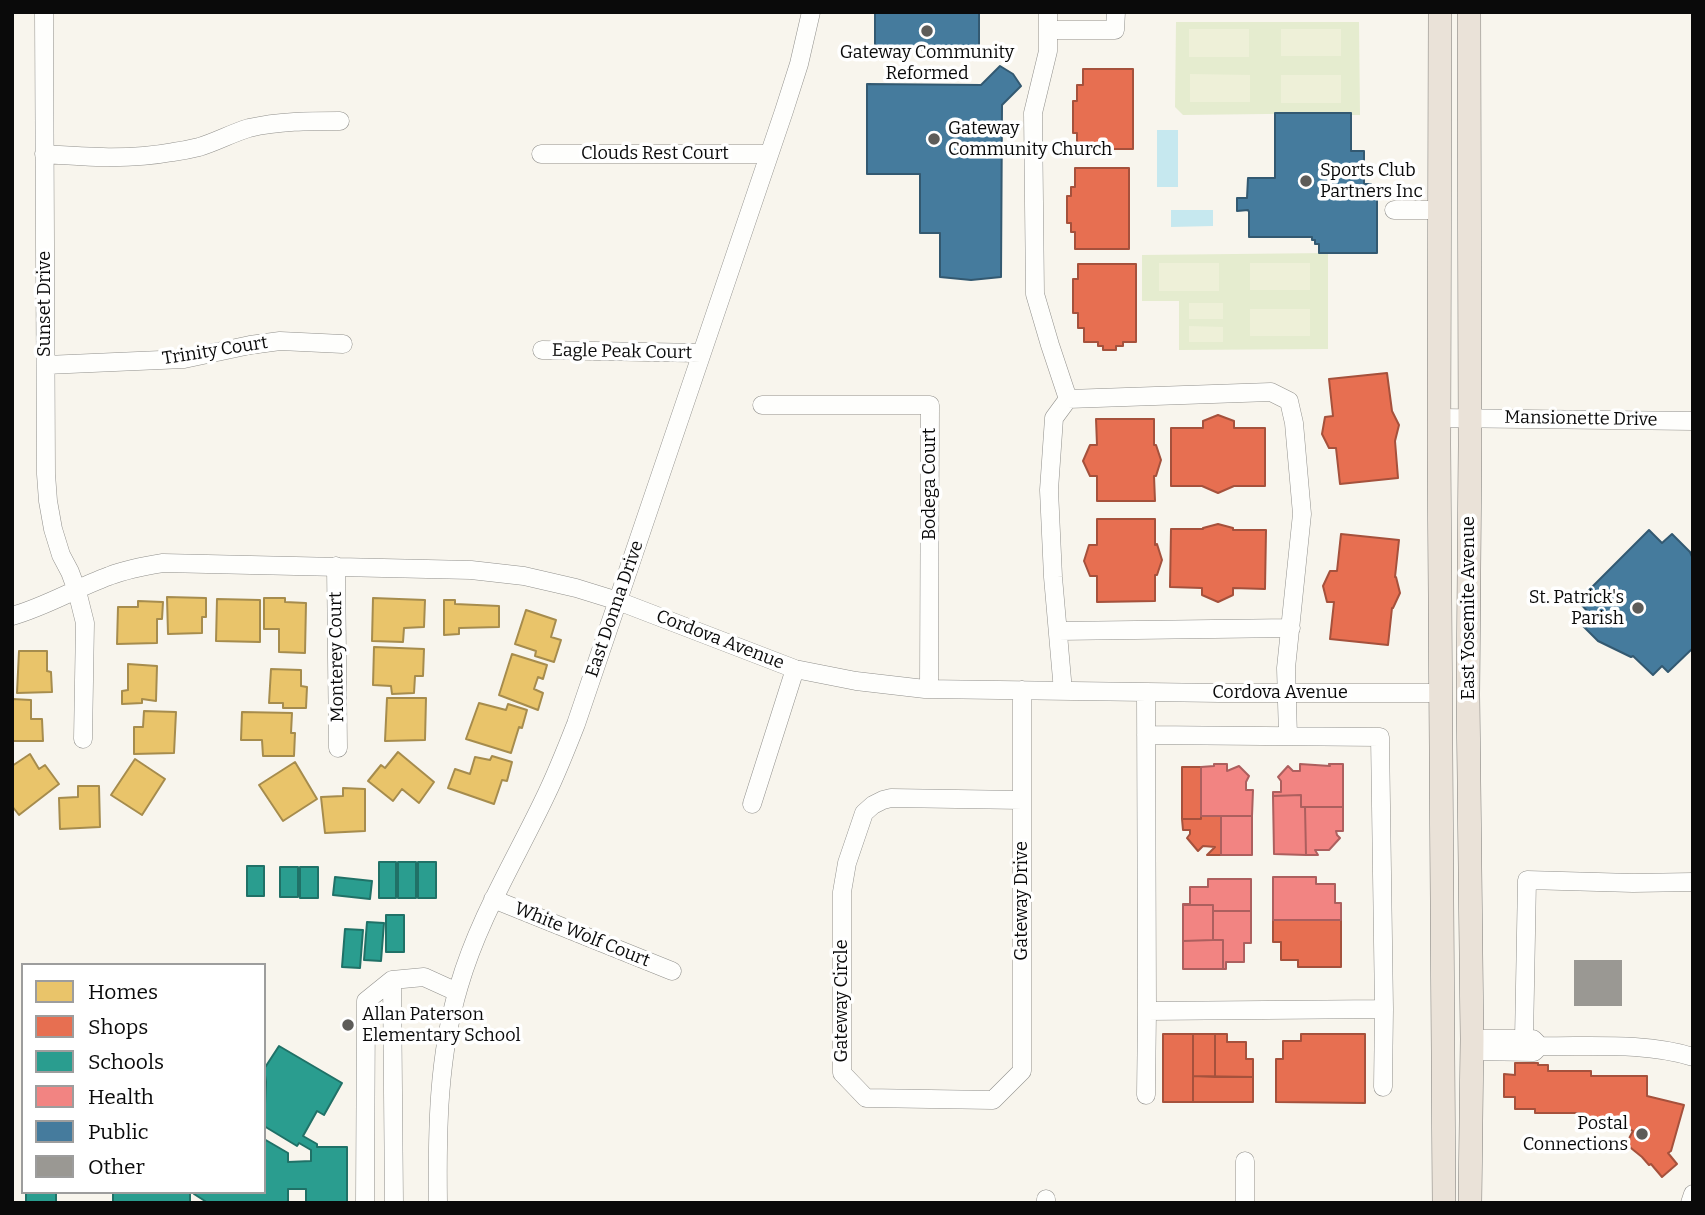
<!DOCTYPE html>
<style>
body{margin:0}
#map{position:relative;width:1705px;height:1215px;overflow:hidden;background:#f8f5ed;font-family:Bitter,serif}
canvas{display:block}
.frame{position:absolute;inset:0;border:14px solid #0a0a0a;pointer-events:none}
.legend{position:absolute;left:21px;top:963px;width:245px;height:231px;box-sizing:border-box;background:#fff;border:2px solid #9d9d9d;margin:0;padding:9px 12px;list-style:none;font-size:21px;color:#0a0a0a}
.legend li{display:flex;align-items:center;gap:14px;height:35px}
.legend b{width:35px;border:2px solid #9d9d9d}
</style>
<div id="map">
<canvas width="1705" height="1215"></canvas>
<div class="frame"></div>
<ul class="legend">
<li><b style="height:19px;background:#e9c46a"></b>Homes</li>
<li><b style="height:19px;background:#e76f51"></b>Shops</li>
<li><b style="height:19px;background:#2a9d8f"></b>Schools</li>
<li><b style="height:19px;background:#f28482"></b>Health</li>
<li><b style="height:19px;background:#457b9d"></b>Public</li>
<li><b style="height:19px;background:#9a9893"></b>Other</li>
</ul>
</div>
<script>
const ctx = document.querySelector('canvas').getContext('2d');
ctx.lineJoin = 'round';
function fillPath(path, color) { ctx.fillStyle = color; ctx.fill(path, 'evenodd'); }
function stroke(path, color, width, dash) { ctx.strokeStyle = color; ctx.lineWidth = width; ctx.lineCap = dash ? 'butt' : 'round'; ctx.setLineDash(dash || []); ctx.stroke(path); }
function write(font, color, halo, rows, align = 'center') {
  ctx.font = font + ' Bitter,serif'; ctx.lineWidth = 7; ctx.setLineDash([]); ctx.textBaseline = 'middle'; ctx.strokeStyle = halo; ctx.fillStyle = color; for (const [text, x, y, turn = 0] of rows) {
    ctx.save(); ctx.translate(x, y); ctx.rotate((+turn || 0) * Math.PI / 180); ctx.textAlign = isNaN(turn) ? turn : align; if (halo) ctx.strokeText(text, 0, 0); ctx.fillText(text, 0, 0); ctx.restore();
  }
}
fillPath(new Path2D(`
 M1176 22H1359L1360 115H1351L1350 113 1183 115 1175 107Z
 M1328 253V349L1179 350V301H1142V255Z`), '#e5eccf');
fillPath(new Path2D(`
 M1189 29H1249V57H1189Z
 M1281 29H1341V56H1281Z
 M1190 74 1250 75V102H1190Z
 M1281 75H1341V103H1281Z
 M1159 263H1219V291H1159Z
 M1250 263H1310V290H1250Z
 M1189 303H1223V319H1189Z
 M1250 309H1310V336H1250Z
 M1189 326 1223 327V342H1189Z`), '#eef0d8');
fillPath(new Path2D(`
 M1157 130H1178V187H1157Z
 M1171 210H1213V226L1171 227Z`), '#c6e8ef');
const homes = new Path2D(`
 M167 597 206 598V617H202V633L168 634Z
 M264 598H285V602L306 603 305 653 279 652V629H264Z
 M373 598 425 600 424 627 404 628 403 642 372 641Z
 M217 599 260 600V642L216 641Z
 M444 600H455V604L499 606V627L459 628V634L444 635Z
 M138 601 163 602 162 619H157V643L117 644 118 607H138Z
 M526 610 556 620 551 637 561 640 554 662 535 656 536 651 515 644Z
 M374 647 424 649 423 676H415L414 693 392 694 391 686 373 685Z
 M19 651H47V671L51 672 52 692 17 693Z
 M512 654 547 665 543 679 538 677 534 689 543 693 538 710 499 695Z
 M128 664 157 666 156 701 142 699V703L122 704V691L128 690Z
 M271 669 301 670V686L307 687 306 708H283V703H269Z
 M387 698H426L425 740 385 741Z
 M12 699 31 700V719H42L43 741H12Z
 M479 703 506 710 508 704 527 710 522 728 519 727 511 753 466 739Z
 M144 711 176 712 174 753 134 754V727H143Z
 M242 712 292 713 291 733H295L294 756H263L262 740H241Z
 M398 752 434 782 419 803 402 789 393 801 368 781 381 765 385 768Z
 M30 754 39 769 45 765 59 784 19 815 12 806V766Z
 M492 756 512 762 507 781 502 780 494 804 448 788 455 769 470 774 475 757 490 760Z
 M135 759 165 779 142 815 111 795Z
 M295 762 317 799 283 821 259 785Z
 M78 786H99L100 827 60 829 59 798 78 797Z
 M343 788 365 789V831L325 833 321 797 343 796Z`);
fillPath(homes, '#e9c46a');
stroke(homes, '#a68c4d', 2);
const shops = new Path2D(`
 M1083 69H1133V149H1077V133H1073V101H1077V85H1083Z
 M1075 168H1129V249H1075V232H1071V223H1067V196H1071V187H1075Z
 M1078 264H1136V342H1123V346H1116V350H1103V346H1098V342H1084V328H1078V313H1073V279H1078Z
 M1387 373 1392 411 1399 425 1395 441 1398 478 1340 484 1336 448H1329L1322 434 1325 417 1333 416 1329 379Z
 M1218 415 1234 421V428H1265V486H1234L1218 493 1202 486H1171V428H1203V421Z
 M1096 419H1154V445H1156L1161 460 1156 476H1154L1155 501H1097V476H1090L1083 461 1090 445H1097Z
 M1097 519H1155V545L1157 544 1162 560 1157 575H1155V601L1097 602V576H1090L1084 561 1089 545H1097Z
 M1218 524 1233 528V530H1266L1265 589 1233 588V595L1218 602 1202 595V588L1170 587 1171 529H1203V528Z
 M1341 534 1399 540 1395 577H1396L1400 593 1393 608H1392L1388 645 1330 639 1334 602H1327L1323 586 1330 571H1337Z
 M1182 767H1201V819H1182Z
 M1201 816H1221V855H1207L1215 847 1203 846 1198 851 1187 838 1190 834V830H1183L1182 819H1201Z
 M1273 920H1341V967H1298V960H1281V942H1273Z
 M1163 1034H1193V1102H1163Z
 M1193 1034H1215V1077L1193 1076Z
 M1215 1034H1227V1042H1246V1059H1253V1077H1215Z
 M1301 1034H1365V1103L1276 1102V1059H1283V1041H1301Z
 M1515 1063H1538V1065H1548V1071H1591V1076H1647V1096L1684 1105 1671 1151 1668 1153 1677 1164 1662 1177 1651 1164 1649 1165 1642 1157 1626 1144 1633 1131 1611 1121 1583 1117V1113H1535V1109H1515V1097H1504V1074L1515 1075Z
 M1193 1076 1253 1077V1102H1193Z`);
fillPath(shops, '#e76f51');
stroke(shops, '#a5513c', 2);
const schools = new Path2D(`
 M379 862H396V898H379Z
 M398 862H416V898H398Z
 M418 862H436V898H418Z
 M247 866H264V896H247Z
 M280 867H298V897H280Z
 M300 867H318V898H300Z
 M335 877 372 881 370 899 333 895Z
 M386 915H404V952H386Z
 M367 922 384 923 381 961 364 960Z
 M345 929 363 930 360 968 342 967Z
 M279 1046 342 1083 324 1115 317 1111 303 1136 317 1144V1147H347V1202L306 1203V1189H288V1201L285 1203H208L194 1194V1192H264V1139L288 1153V1162L311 1161V1150L299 1143 297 1146 264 1126 266 1082 264 1069Z
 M26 1192H56V1203H26Z
 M113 1192H190V1203H113Z`);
fillPath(schools, '#2a9d8f');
stroke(schools, '#207167', 2);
const health = new Path2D(`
 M1214 764H1227V771L1239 766 1249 776 1246 782V790H1253L1252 816H1201V767L1214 766Z
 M1300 764 1330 766 1329 764H1343V807H1301V795L1273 796V792H1281V781L1278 777 1288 766 1293 771H1300Z
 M1301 795V807H1305L1306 855 1274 854 1273 796Z
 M1305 807H1343V831H1336L1337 835 1340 838 1329 850H1315L1318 855H1306Z
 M1221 816H1252V855H1221Z
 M1273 877H1316V884H1335V903H1341V920H1273Z
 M1208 879H1251V911H1213V905H1183V904H1190V887H1208Z
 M1183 905H1213V940L1183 941Z
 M1213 911H1251V943H1244V962H1226V969H1223V940H1213Z
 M1213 940H1223V969H1183V941Z`);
fillPath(health, '#f28482');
stroke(health, '#ac5f5e', 2);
const public = new Path2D(`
 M875 12H979V50H875Z
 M1000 66 1013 74 1021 86 1002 105 1001 277 971 280 940 277V233H920V174H867V84L981 85Z
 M1275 113H1351V151H1364V184H1371V198H1377V253H1319V244H1315V240H1312V237H1249V212L1248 210 1237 211V198H1247L1248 178H1275Z
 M1649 530 1662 543 1672 534 1690 552 1693 559V648L1668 672 1662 666 1653 675 1633 656 1631 657 1598 641 1580 623 1590 614 1578 601Z`);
fillPath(public, '#457b9d');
stroke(public, '#335971', 2);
fillPath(new Path2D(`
 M1574 960H1622V1006H1574Z`), '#9a9893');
const minor = new Path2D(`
 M44 12 46 474 48 501 53 529 61 555 70 572 77 591 85 623 83 739
 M1048 12V51L1033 113 1035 294 1050 345 1068 399
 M1048 30H1115L1116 12
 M44 154C87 157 130 160 173 152 181 151 191 149 199 147 216 142 232 133 249 128 279 121 309 121 340 121
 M541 154H769
 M1394 210H1440
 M542 350 701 353
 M46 365 184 359 250 345 280 341 343 344
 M762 405H930L929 689
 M1440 418 1693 421
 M336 566 338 748
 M12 616C47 606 76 588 109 576 127 569 144 566 163 563L471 570 524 576 576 588 618 601 795 669 856 681 925 689 1220 693H1441
 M1058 631 1291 628
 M1022 690V1071L993 1100 866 1098 842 1073V892L847 863 864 813 873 805 883 800 891 798 1022 800
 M1063 691 1053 577 1049 490 1054 418 1068 399 1271 392 1289 401 1294 423 1302 514 1286 668 1288 736
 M1146 692 1147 1011 1384 1009 1380 737 1146 735
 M752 804 795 669
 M493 899 672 971
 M392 980 394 1203
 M1524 1039 1527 880 1633 883 1693 882
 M1540 1046C1589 1047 1645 1042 1693 1057
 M1472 1051 1534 1052 1540 1046 1533 1039H1472
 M1383 1087 1384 1009
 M1146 1095 1147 1011
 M1046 1199V1203
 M365 1203 366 1001 392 980 424 977 457 992
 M438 1203C437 1130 438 1056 459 986 479 917 517 857 547 793 558 770 567 747 576 724L784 111 799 64 811 12
 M1245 1203V1161
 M1690 1203 1693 1194`);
const major = new Path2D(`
 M1440 12 1439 444 1444 1203
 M1469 12 1470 446 1468 695 1472 1039 1470 1203`);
stroke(minor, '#91908c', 19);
stroke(major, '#7e7d7a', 24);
stroke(minor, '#fefefc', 18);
stroke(major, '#eae2d8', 23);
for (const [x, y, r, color] of [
 [927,31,7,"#5d5c59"],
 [934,139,7,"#5d5c59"],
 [1306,181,7,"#5d5c59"],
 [1638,608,7,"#5d5c59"],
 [348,1025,7,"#5d5c59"],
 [1642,1134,7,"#5d5c59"]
]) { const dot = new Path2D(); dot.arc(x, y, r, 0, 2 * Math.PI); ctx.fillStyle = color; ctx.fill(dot); stroke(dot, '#fff', 2.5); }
write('18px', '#0a0a0a', '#fff', [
 ["Gateway Community",927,53,"center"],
 ["Reformed",927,74,"center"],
 ["Gateway",948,129],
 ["Community Church",948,150],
 ["Sports Club",1320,171],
 ["Partners Inc",1320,192],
 ["St. Patrick's",1624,598,"right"],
 ["Parish",1624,619,"right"],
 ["Allan Paterson",362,1015],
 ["Elementary School",362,1036],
 ["Postal",1628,1124,"right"],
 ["Connections",1628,1145,"right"]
], 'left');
write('18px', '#0a0a0a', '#fff', [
 ["Clouds Rest Court",655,154],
 ["Sunset Drive",45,304,-90],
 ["Trinity Court",215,351,-9],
 ["Eagle Peak Court",622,352,1],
 ["Mansionette Drive",1581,419,1],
 ["Bodega Court",930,484,-90],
 ["East Yosemite Avenue",1469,608,-90],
 ["East Donna Drive",615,609,-71],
 ["Cordova Avenue",720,640,21],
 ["Monterey Court",337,657,-91],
 ["Cordova Avenue",1280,693],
 ["Gateway Drive",1022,901,-90],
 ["White Wolf Court",582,935,22],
 ["Gateway Circle",842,1001,-90]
]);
</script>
